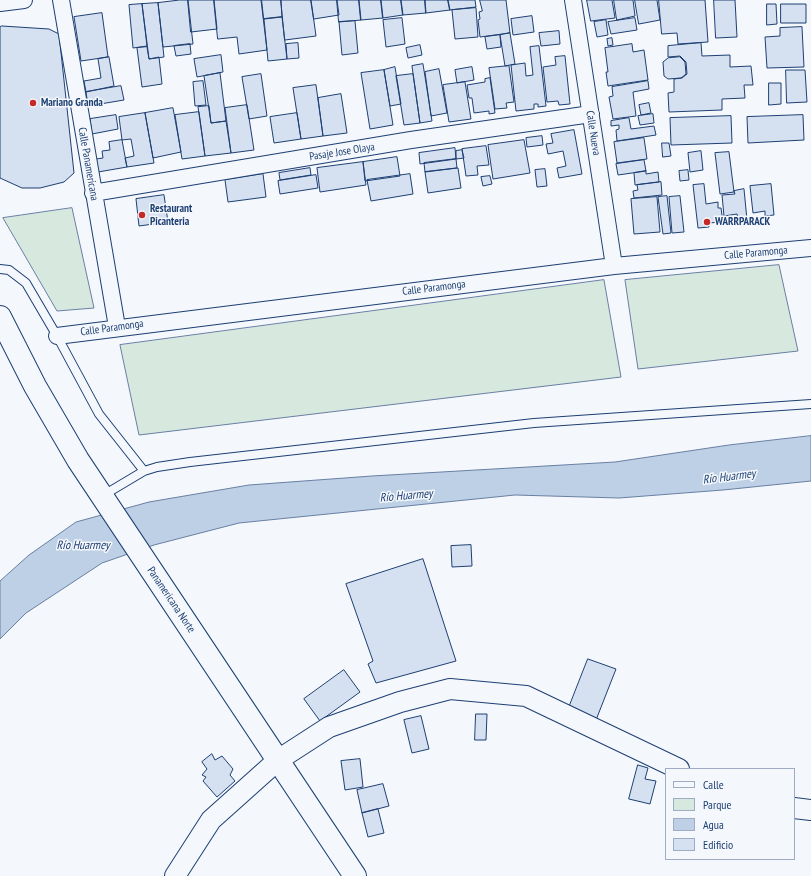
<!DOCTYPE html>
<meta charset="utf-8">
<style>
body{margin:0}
#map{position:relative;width:811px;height:876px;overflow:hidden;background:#f4f7fb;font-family:"PT Sans Narrow",sans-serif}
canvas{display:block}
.legend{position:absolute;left:665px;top:768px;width:130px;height:92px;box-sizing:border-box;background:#f4f7fb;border:1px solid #9eadc5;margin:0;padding:5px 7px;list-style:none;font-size:12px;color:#1d3f73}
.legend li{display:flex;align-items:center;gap:8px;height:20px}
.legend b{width:20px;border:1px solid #9eadc5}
</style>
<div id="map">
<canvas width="811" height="876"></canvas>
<ul class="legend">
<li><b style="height:5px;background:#f4f7fb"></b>Calle</li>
<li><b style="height:11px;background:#d7e8df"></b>Parque</li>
<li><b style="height:11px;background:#bed0e5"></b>Agua</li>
<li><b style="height:11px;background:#d5e0f0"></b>Edificio</li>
</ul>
</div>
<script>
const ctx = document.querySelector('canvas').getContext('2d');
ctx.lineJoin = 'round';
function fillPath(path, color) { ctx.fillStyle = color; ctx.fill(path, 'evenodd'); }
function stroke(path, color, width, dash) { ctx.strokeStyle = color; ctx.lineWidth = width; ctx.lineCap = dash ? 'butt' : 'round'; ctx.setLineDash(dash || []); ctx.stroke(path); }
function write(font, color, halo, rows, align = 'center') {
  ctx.font = font + ' "PT Sans Narrow",sans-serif'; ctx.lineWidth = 3; ctx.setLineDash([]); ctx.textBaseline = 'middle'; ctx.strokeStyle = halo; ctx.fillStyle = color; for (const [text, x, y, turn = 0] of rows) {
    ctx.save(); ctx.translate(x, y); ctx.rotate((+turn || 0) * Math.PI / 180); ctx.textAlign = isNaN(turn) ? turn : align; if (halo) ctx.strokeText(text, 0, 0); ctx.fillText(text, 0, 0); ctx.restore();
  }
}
const green = new Path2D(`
 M72 208 94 308 57 311 3 218Z
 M779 265 798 351 638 369 625 280Z
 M604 280 621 377 139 435 120 345Z`);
fillPath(green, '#d7e8df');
stroke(green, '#687fa3', 1);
const water = new Path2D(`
 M811 436V481L723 490 619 498 515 495 239 523 154 545 102 563 26 613 0 639V581L29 555 76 522 149 502 249 485 372 476 615 462 729 445Z`);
fillPath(water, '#bed0e5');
stroke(water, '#687fa3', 1);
const building = new Path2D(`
 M180 0H188L193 44 163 47 158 3Z
 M188 0H214L217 29 191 32Z
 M214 0H261L267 50 239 54 237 37 218 39Z
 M262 0H281L282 17 264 19Z
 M281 0H311L316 36 285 40Z
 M311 0H337L339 15 314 19Z
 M337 0H359L361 20 339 22Z
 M359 0H381L383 18 361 20Z
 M381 0H401L403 15 383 18Z
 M401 0H425L426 13 403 15Z
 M425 0H448L450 10 426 13Z
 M448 0H475L476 7 450 10Z
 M480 0H506L510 33 480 37 478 20 480 19 479 12 482 11Z
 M587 0H612L615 18 591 21Z
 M614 0H633L635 16 617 20Z
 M635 0H657L660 20 639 24Z
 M659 0H705L708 42 678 44 677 33 662 34Z
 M714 0H735L737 37 716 38Z
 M158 3 164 57 149 59 142 4Z
 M142 4 147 46 133 48 129 5Z
 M767 4H776L777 24 767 25Z
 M781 4H806V23H781Z
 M476 8 478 37 455 39 452 10Z
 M102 13 108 57 81 61 74 17Z
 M532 16 534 32 513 35 511 19Z
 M282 17 287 59 268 61 264 19Z
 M402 18 405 44 386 47 383 20Z
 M635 18 637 30 611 34 608 22Z
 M606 20 608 35 597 37 594 22Z
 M355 21 358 53 342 55 339 22Z
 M2 26 49 29 59 34 74 173 64 182 40 188H22L0 178V27Z
 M802 27 804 67 767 68 765 37 780 36V28Z
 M559 31 560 44 541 46 539 33Z
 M510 33 515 64 505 66 500 35Z
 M500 35 501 47 487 49 485 37Z
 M612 38 613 45 608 46 607 39Z
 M298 43 299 58 287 59 286 44Z
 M701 43 702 56 730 55V67L751 66 753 85H744L745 98 722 99V110L669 112 668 93 674 92V79L682 78 687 74 686 62 680 56 668 57V46Z
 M190 44 191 54 176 56 174 46Z
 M632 44 633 52 644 50 648 80 608 86 606 72H608L605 48Z
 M420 45 422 55 408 58 406 48Z
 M539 46 546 106 538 107V104H534V109L516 111 511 65 525 63 526 76 533 75 530 47Z
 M147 47 149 59 159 57 162 84 142 87 137 48Z
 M221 55 223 72 197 77 194 59Z
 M565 56 570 104 559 105 558 101 547 102 543 67 556 65 555 57Z
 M109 57 114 86 86 92 84 81 101 78 98 59Z
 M680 57 685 62 686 74 681 78 668 79 664 76 663 62 668 58Z
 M423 64 432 121 420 123 412 66Z
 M509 66 514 102 506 103 507 108 495 109 489 68Z
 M395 67 401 104 390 106 384 70Z
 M472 67 474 80 457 83 455 70Z
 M439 69 447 113 431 116 425 72Z
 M384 70 393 125 370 129 361 73Z
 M786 70H805L807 102 787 103Z
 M220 73 226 121 211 123 204 76Z
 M261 74 267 116 249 119 242 77Z
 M413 74 420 123 404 125 396 76Z
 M490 78 495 113 489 114V111L474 113 472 98H469L467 85 485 82V79Z
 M203 81 206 105 195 106 193 82Z
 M648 81 649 89 633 92 636 116 613 119 609 97 613 96 612 87Z
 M465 82 471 119 449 122 443 85Z
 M769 83H781V104L769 105Z
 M316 85 323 136 301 139 293 88Z
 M121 86 124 100 88 106 86 92Z
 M341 94 347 133 323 136 318 98Z
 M649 103 651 113 641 115 639 105Z
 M247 105 254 150 231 153 225 108Z
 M209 106 211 123 226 121 231 153 205 156 198 107Z
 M173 108 181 152 153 158 145 113Z
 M199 112 205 156 182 159 175 115Z
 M145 113 154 163 127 167 125 158 134 156 131 139 122 140 119 117Z
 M297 113 301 139 274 143 270 117Z
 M653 114 654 123 640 125 638 116Z
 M116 115 118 129 92 134 90 119Z
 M803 115 804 140 748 143 747 117Z
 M731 116 732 143 671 145 670 118Z
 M629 118 631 129 654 126 656 135 617 141 616 130 619 129V125L611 126V121Z
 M574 130 582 174 559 178 557 168 566 166 563 151 548 154 546 144 553 143 551 134Z
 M542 136 543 145 527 147 526 138Z
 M644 138 647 159 617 163 614 142Z
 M122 140 127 167 98 172 96 159 103 158 102 151 110 150 109 142Z
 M524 140 530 173 493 179 488 145Z
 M662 143H669L671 156 663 157Z
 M486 146 489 165 477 166 478 175 466 176 462 149Z
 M455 148 456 159 420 164 419 153Z
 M462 150 464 158 456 159V151Z
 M701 151 703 170 690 172 688 153Z
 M729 152 734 192 720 194 715 153Z
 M397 157 400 176 365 181 363 162Z
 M456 159 457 168 425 172 424 163Z
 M644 160 646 171 618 175 616 164Z
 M363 162 366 185 320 192 317 168Z
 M310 168 311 175 280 180 279 173Z
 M457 168H458L461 188 428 193 425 172Z
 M545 169 547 186 537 187 535 170Z
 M688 170 689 180 680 181 679 171Z
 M646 171V174L658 172 659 182 635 185 634 173Z
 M263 174 266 197 228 202 225 180Z
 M410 174 413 194 371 201 367 180Z
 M316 175 318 188 280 194 278 181Z
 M490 176 492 184 483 186 481 177Z
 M661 182 662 195 634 198 633 191 638 190 637 185Z
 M704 184 706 204 718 202V208H721L723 222 708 223 709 227 698 228 693 185Z
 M771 184 774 215 765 216V211L753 213 750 186Z
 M744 189 747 220 738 221 737 214 724 216 722 195 735 194 734 191Z
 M164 195 168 222 139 226 136 199Z
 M667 196 671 233 663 234 658 197Z
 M680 196 684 232 672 233 669 197Z
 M657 197 660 232 634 234 631 199Z
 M471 545 472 566 452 567 451 546Z
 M423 559 456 661 376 683 368 664 373 661 346 584Z
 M588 659 616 669 596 720 568 710Z
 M344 670 360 692 320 721 304 699Z
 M476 714H487L486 740H475Z
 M421 716 429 749 412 753 404 720Z
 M212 754 215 760 222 756 233 769 230 775 235 781 217 797 203 781 206 777 202 775 207 769 202 762Z
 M360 759 363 787 345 790 341 761Z
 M638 765 648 768 645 779 656 781 650 804 629 799Z
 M383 784 389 806 362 813 357 790Z
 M378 809 384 833 368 837 362 813Z`);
fillPath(building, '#d5e0f0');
stroke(building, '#1d3f73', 1);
const service = new Path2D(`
 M0 269 9 270 26 283 57 336 99 414 144 471 157 467 190 462 534 423 811 404
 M102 496 144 471`);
const minor = new Path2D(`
 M61 0 117 327
 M573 0 614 266
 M0 3 24 0
 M93 193 411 140 591 114
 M57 336 614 266 811 248`);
const tertiary = new Path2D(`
 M794 808 811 810
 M175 876 211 820 278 760 329 727 400 702 450 689 526 696 679 769`);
const trunk = new Path2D(`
 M0 317 35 386 78 460 355 876`);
stroke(service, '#1d3f73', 10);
stroke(minor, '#1d3f73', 18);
stroke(tertiary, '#1d3f73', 22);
stroke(trunk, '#1d3f73', 24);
stroke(service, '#f4f7fb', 8);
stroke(minor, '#f4f7fb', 16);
stroke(tertiary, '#f4f7fb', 20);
stroke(trunk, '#f4f7fb', 22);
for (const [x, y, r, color] of [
 [33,103,4,"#c62828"],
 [142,215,4,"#c62828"],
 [707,222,4,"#c62828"]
]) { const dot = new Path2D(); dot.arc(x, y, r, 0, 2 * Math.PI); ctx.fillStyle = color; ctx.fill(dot); stroke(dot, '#f4f7fb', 1.5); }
write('bold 11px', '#1d3f73', '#f4f7fb', [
 ["Mariano Granda",41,103],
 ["Restaurant",150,209],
 ["Picanteria",150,222],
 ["WARRPARACK",715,222]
], 'left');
write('11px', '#1d3f73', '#f4f7fb', [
 ["Calle Nueva",593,133,81],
 ["Pasaje Jose Olaya",342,152,-9],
 ["Calle Panamericana",88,164,80],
 ["Calle Paramonga",756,253,-5],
 ["Calle Paramonga",434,288,-7],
 ["Calle Paramonga",112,328,-8],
 ["Panamericana Norte",171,600,56]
]);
write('italic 12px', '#1d3f73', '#f4f7fb', [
 ["Río Huarmey",729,477,-7],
 ["Río Huarmey",406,496,-5],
 ["Río Huarmey",83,546]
]);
</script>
